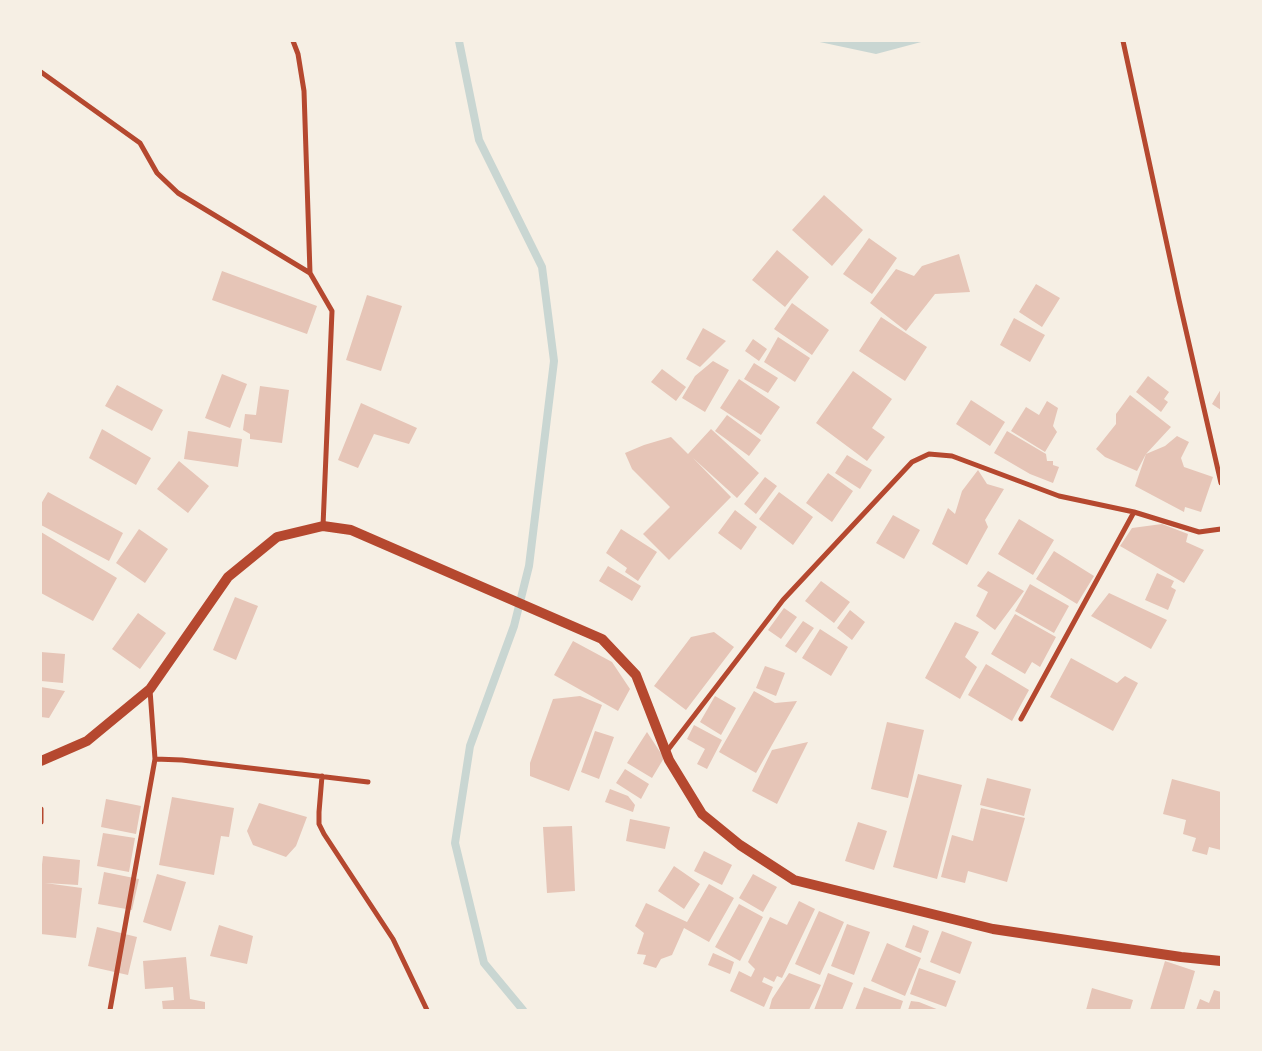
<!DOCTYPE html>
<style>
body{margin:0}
#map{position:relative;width:1262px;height:1051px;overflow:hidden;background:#f6efe4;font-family:Signika,sans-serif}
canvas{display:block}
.frame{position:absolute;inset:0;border:42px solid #f6efe4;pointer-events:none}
</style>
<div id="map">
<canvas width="1262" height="1051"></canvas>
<div class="frame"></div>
</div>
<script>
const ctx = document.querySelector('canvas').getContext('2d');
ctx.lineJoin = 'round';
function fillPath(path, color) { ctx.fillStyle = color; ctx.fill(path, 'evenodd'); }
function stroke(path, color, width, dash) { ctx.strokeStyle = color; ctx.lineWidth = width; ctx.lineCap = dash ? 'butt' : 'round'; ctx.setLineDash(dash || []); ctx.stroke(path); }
fillPath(new Path2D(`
 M815 41H925L876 54Z`), '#c9d6d2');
stroke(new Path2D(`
 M459 41 479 140 542 267 554 361 529 566 514 626 470 746 455 843 484 963 523 1010`), '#c9d6d2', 8);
fillPath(new Path2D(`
 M824 195 863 230 832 266 792 230Z
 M869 238 897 258 872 294 843 274Z
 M777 250 809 277 785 307 752 280Z
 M959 254 970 292 935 294 906 331 870 303 896 269 914 276 922 266Z
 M222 271 317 306 307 334 212 300Z
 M1036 284 1060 298 1042 327 1019 312Z
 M367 295 402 306 381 371 346 360Z
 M792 303 829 330 812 355 774 329Z
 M881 317 927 347 905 381 859 351Z
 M1014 318 1045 335 1030 362 1000 345Z
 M703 328 726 341 700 367 686 359Z
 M778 337 810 358 795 382 764 362Z
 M753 339 767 349 759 361 745 351Z
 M713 361 729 370 705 412 682 398 695 376Z
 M754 363 778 378 768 393 744 379Z
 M662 369 686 387 676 401 651 382Z
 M853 371 892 399 872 428 885 437 867 461 816 423Z
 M222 374 247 384 230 428 205 418Z
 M1148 376 1169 392 1164 399 1168 402 1161 412 1136 392Z
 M739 379 780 407 761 435 720 408Z
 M117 385 163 410 152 431 105 406Z
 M260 386 289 390 282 443 250 439V434L243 430 245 414 256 415Z
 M1221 389V410L1212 404Z
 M1130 395 1171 427 1146 454 1137 471 1105 457 1096 449 1116 424V414Z
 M971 400 1005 422 990 446 956 424Z
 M1047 401 1058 408 1053 426 1057 432 1045 452 1011 431 1026 407 1039 415Z
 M361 403 417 428 409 444 374 434 358 468 338 460Z
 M727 415 761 440 749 456 715 431Z
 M102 429 151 458 136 485 89 458Z
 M711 429 759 473 737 498 693 458 731 497 669 560 643 534 670 507 632 469 625 453 644 445 671 437 688 454Z
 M188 431 242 439 238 467 184 459Z
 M1007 431 1046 454 1047 461H1053V465L1059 467 1053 483 1030 474 994 453Z
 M1177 436 1189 442 1181 458 1184 467 1213 477 1201 512 1185 507 1184 512 1135 486 1146 454 1165 446Z
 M847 455 872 470 860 489 835 473Z
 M179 461 209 486 188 513 157 489Z
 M978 470 987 484 1004 489 985 520 988 527 967 565 932 544 948 508 955 514 962 491Z
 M828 473 853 491 832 522 806 503Z
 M765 477 777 486 756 514 744 504Z
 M48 492 123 533 109 561 41 525V504Z
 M779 492 813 517 793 545 759 519Z
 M735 510 757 527 741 550 718 533Z
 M893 515 920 530 904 559 876 543Z
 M1019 519 1054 540 1033 575 998 554Z
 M1162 524 1188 534 1186 542 1204 550 1184 583 1120 546 1132 528Z
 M139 529 168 549 145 583 116 563Z
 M621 529 657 552 638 581 625 572 627 568 606 553Z
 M41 532 117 578 93 621 41 593Z
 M1054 551 1094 576 1077 604 1036 579Z
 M608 566 641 586 632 601 599 581Z
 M988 571 1024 591 995 630 976 616 988 592 977 586Z
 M1157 573 1174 581 1171 587 1176 590 1168 610 1145 600Z
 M821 581 850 602 834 623 805 601Z
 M1030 584 1069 606 1054 633 1015 611Z
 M1109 593 1167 620 1151 649 1091 616Z
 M235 597 258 606 236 660 213 650Z
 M784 608 797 617 781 639 768 630Z
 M850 610 865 622 852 640 837 628Z
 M138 613 166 633 140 669 112 649Z
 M1015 614 1056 637 1040 667 1032 662 1025 674 991 654Z
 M803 621 814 628 796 653 785 646Z
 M955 622 979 632 965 657 977 667 960 699 925 678Z
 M820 629 848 647 831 676 802 658Z
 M714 632 734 647 686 710 654 686 691 637Z
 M573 641 612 662 630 689 618 711 554 675Z
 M41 652 65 654 63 683 41 681Z
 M1071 658 1117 683 1125 676 1138 683 1113 731 1050 697Z
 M986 664 1029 690 1012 721 968 695Z
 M765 666 785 673 776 696 756 688Z
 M41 687 65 691 49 718 41 717Z
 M754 691 775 703 797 701 756 773 719 752Z
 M580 696 602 705 569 791 530 776V763L553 699Z
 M715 696 736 708 721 735 700 722Z
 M887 722 924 730 908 798 871 789Z
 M694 725 722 740 707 769 697 764 705 749 687 739Z
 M595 731 614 737 599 779 581 772Z
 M647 732 664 758 652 778 627 763Z
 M808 742 777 804 752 791 772 750Z
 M625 769 649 784 641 799 616 783Z
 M918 774 962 785 937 879 893 867Z
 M987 778 1031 789 1024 816 980 805Z
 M1172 779 1221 792V850L1209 847 1207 855 1192 851 1196 838 1183 834 1186 820 1163 814Z
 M610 789 628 796 635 805 633 812 605 802Z
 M172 797 234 808 229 837 221 836 214 875 159 865Z
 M106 799 141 806 136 834 101 827Z
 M259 803 307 817 296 846 286 857 253 845 247 831Z
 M981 808 1025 818 1007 882 968 871 965 883 941 877 952 835 973 841Z
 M630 819 670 827 665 849 626 841Z
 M858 822 887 831 874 870 845 861Z
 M572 826 575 891 547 893 543 827Z
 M103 833 135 838 129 872 97 866Z
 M704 851 732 865 722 885 694 871Z
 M43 856 80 860 78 885 45 883 82 888 76 938 41 934V873Z
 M674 866 700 884 684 909 658 891Z
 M104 872 139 879 132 910 98 904Z
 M157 874 186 882 171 931 143 922Z
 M753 874 777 887 763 912 739 898Z
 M709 884 734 898 709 942 684 928 672 955 661 959 656 968 643 964 646 955 637 954 644 933 635 926 646 903 687 922Z
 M799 901 815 909 782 978 777 976 774 982 764 977 762 982 773 987 764 1007 730 991 739 971 751 977 755 969 748 962 770 917 787 925Z
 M739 904 763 917 740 961 715 947Z
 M819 911 844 922 820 975 795 964Z
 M847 924 870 932 854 975 831 966Z
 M219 925 253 936 247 964 210 956Z
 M913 925 929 931 921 953 905 947Z
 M97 927 137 937 128 975 88 966Z
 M942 931 972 942 960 974 930 962Z
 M887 943 921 958 905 996 871 981Z
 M713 953 734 962 730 974 708 965Z
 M186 957 190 999 205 1002V1010H163L162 1001 174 1000 173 987 145 989 143 961Z
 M1165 961 1195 971 1184 1010H1150Z
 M919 968 956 981 946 1007 910 994Z
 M789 973 821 985 809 1010H769L772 999Z
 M828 973 853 983 842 1010H814Z
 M864 987 903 1001 900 1010H855Z
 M1092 988 1133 1000 1130 1010H1086Z
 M1214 990 1221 992V1010H1196L1200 999 1209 1003Z
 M911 1001 919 1002 939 1010H908Z`), '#e6c5b7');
stroke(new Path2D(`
 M293 41 298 54 304 91 310 273 332 311 323 526
 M1123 41 1179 300 1221 483
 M41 72 140 143 157 173 178 193 310 273
 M150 690 155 759 182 760 368 782
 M1021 719 1134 512
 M667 751 783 600 912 462 929 454 952 456 1059 496 1134 512 1199 532 1221 529
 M322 776 319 812V824L324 834 393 939 427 1010
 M41 809V822
 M110 1010 155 759`), '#b5482f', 5);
stroke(new Path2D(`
 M41 761 87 741 150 689 228 577 277 537 323 526 351 530 602 639 636 675 669 760 702 814 740 845 794 880 993 929 1181 957 1221 961`), '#b5482f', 10);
</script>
